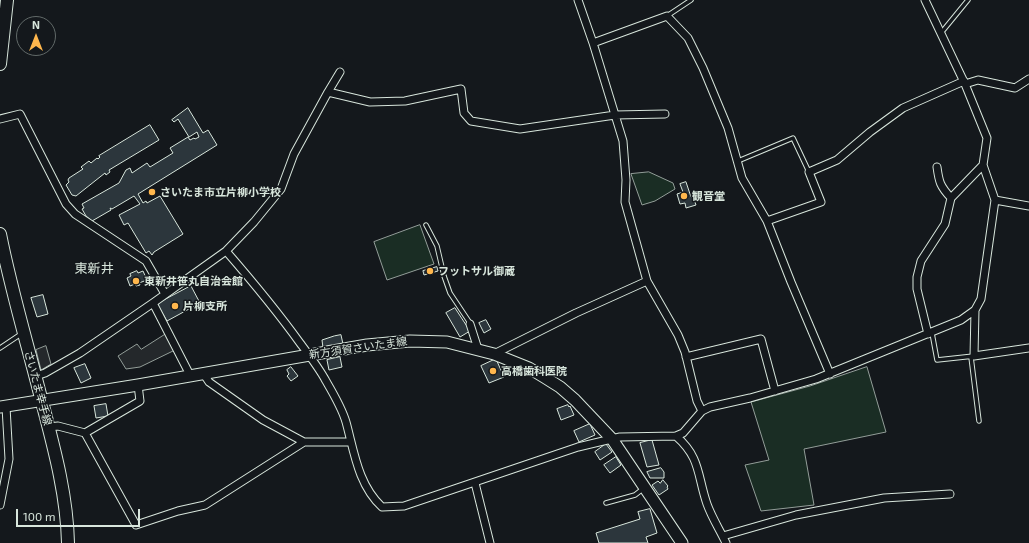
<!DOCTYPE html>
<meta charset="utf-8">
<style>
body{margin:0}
#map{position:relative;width:1029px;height:543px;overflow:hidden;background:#14181c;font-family:"Exo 2",sans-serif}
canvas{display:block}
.north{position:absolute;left:16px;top:16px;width:40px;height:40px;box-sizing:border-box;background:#14181c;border:1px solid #626a69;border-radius:50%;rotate:0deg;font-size:11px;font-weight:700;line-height:16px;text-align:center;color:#d8e6dc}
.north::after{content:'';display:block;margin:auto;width:14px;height:18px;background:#ffb74d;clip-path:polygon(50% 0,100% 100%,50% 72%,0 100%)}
.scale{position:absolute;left:16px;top:509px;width:124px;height:18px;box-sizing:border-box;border:2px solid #d8e6dc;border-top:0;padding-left:5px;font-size:12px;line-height:14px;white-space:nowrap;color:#d8e6dc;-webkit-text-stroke:3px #14181c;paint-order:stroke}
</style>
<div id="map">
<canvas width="1029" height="543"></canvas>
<div class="north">N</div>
<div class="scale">100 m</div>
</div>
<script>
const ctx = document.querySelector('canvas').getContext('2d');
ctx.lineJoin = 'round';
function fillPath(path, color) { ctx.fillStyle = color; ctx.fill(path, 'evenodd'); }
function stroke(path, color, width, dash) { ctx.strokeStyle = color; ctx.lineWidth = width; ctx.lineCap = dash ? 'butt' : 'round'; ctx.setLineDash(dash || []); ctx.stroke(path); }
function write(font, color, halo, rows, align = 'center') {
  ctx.font = font + ' "Exo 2","Noto Sans JP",sans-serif'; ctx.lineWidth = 3; ctx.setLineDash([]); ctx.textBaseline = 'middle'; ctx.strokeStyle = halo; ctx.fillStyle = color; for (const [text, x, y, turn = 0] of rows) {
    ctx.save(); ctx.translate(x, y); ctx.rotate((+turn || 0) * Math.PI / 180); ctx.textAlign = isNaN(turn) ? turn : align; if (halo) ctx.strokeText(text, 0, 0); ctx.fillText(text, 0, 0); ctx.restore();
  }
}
const green = new Path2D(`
 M649 172 673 183 675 189 655 201 642 205 631 174Z
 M420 225 434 264 387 280 374 242Z
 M867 367 886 432 804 449 814 505 761 511 745 465 769 460 751 402 810 386Z`);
fillPath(green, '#1a2d24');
stroke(green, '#939e99', 1);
const parking = new Path2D(`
 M166 334 175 350 140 367 126 369 118 356 137 344 141 349Z
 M46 346 51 364 41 370 36 350Z`);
fillPath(parking, '#24282b');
stroke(parking, '#939e99', 1);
const building = new Path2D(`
 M188 108 203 133 208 130 217 145 138 194 143 203 146 201 147 203 160 196 183 234 154 252 152 255 149 251 146 253 128 223 124 225 119 215 140 204 134 196 112 209 110 208 111 210 92 221 86 216 82 209 84 208 82 204 119 183 126 170 130 168 132 173 147 163 150 167 173 153 170 148 188 137 190 140 194 138 195 139 199 137 197 132 189 137 178 119 174 122 172 120Z
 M150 125 159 140 109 170 110 172 106 175 105 173 76 196 72 195 66 185 69 182 68 180 69 178 83 169 81 167 89 161 91 163 97 158 98 159 100 157 99 156Z
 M686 182 691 197H693L696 205 686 208 685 203 680 204 677 194 683 192 680 184Z
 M437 267 438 271 424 275 423 271Z
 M137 271 138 273 143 271 147 280 139 283 140 285 136 286 135 284 130 286 127 278 131 276 130 274Z
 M191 286 200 303 167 321 157 304Z
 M43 295 48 314 37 317 31 298Z
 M455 308 470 331 460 337 446 313Z
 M486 320 491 329 484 333 479 323Z
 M341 335 343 344 323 348 322 340 334 336Z
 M340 357 342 367 329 370 327 360Z
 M496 359 504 377 489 383 481 366Z
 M85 364 91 378 81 383 74 368Z
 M291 367 298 376 291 381 287 376 289 374 287 370Z
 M106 404 108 416 96 418 94 406Z
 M568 405 569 407 570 406 574 415 561 420 557 409Z
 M590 424 595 435 579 442 574 431Z
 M652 440 659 465 647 467 640 443Z
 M606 444 612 452 600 460 595 452Z
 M616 457 621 465 610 473 604 465Z
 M661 468 664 472V478H650L647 472Z
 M663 480 668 486 667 487 668 489 659 495 652 485 658 481 660 483Z
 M650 509 657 533 646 537 648 543H599L596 533 640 519 638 512Z`);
fillPath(building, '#2c363c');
stroke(building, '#d8e6dc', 1);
const service = new Path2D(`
 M667 16 691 0
 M941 33 968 0
 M738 161 793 138 809 172
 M426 225 437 246 444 276 450 293 470 323
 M932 333 937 360 974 356
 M0 348 21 334
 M971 357 979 421
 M606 503 635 495 644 488`);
const minor = new Path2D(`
 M578 0 593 43 623 141 626 180 625 202 647 281 678 335 685 352 697 401 702 411
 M593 43 667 16 688 38 703 68 728 128 742 178 767 221 791 282 830 374
 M965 84 978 80 1015 88 1029 79
 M328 92 340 72
 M0 119 20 114 66 204 75 214 146 261 165 294
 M937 167C939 182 940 186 951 198
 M995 200 1029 206
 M767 221 821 202 809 172 837 160 870 132 903 108 964 81
 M226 251C252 281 277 311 300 343 309 355 319 368 326 381 333 393 342 408 346 422 354 451 358 485 382 507L404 506 578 447 620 437 676 436 683 433 702 411 710 407 750 398 816 379 961 320 975 310 981 299 995 200 983 165 987 138 965 84 925 0
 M153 303 190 375
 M975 310 974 356 1029 348
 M470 324 478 349
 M928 334 917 289V277L921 261 945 224 951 198 983 165
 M494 354 576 313 647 281
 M686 357 761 339 775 391
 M203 373 209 382 263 420 304 442H350
 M36 376 45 373 80 353 153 303 226 251 254 222 281 189 294 154 328 92 370 102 405 101 461 89 464 113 471 121 520 129 615 115 665 114
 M49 427 58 426 85 433 136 525 178 511 205 505 304 442
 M85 433 140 401 138 385
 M676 436C701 458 697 475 707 504 712 518 720 530 726 543
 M475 483 490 543
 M0 505 9 459 6 407
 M723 536 796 515 884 498 950 494`);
const secondary = new Path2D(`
 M0 407 138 385 367 345 410 341 447 342 494 354 529 368 544 377 560 387 575 400 612 439 682 543`);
const primary = new Path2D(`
 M0 64 7 0
 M0 234C11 290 28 346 42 402 54 448 67 495 68 543`);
stroke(service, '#d8e6dc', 5.5);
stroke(minor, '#d8e6dc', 9);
stroke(secondary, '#d8e6dc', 13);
stroke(primary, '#d8e6dc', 14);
stroke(service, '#14181c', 3.5);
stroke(minor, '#14181c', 7);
stroke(secondary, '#14181c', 11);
stroke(primary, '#14181c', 12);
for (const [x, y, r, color] of [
 [152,192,4,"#ffb74d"],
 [684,196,4,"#ffb74d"],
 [430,271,4,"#ffb74d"],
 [136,281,4,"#ffb74d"],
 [175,306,4,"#ffb74d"],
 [493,371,4,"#ffb74d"]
]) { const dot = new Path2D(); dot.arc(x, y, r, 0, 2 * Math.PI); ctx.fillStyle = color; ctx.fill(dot); stroke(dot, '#14181c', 1.5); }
write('bold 11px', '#d8e6dc', '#14181c', [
 ["さいたま市立片柳小学校",160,192],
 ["観音堂",692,196],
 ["フットサル御蔵",438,271],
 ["東新井笹丸自治会館",144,281],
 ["片柳支所",183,306],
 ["高橋歯科医院",501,371]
], 'left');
write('11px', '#d8e6dc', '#14181c', [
 ["新方須賀さいたま線",358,348,-8],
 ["さいたま幸手線",38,388,75]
]);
write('13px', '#d8e6dc', '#14181c', [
 ["東新井",94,269]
]);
</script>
